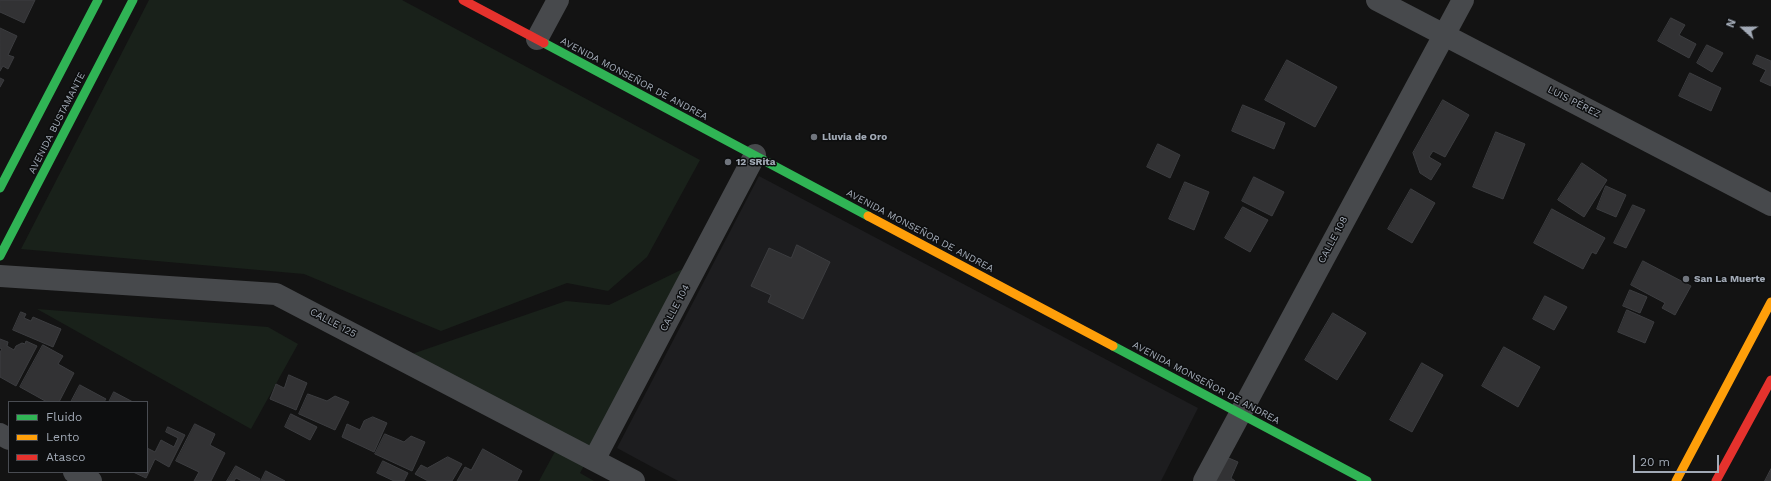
<!DOCTYPE html>
<meta charset="utf-8">
<style>
body{margin:0}
#map{position:relative;width:1771px;height:481px;overflow:hidden;background:#131313;font-family:"Work Sans",sans-serif}
canvas{display:block}
.legend{position:absolute;left:8px;top:401px;width:140px;height:72px;box-sizing:border-box;background:#0d0e0f;border:1px solid #494c52;margin:0;padding:5px 7px;list-style:none;font-size:12px;color:#a2aab6}
.legend li{display:flex;align-items:center;gap:8px;height:20px}
.legend b{width:20px;border:1px solid #494c52}
.north{position:absolute;left:1723px;top:8px;width:40px;height:40px;-webkit-text-stroke:3px #0d0e0f;paint-order:stroke;rotate:291deg;font-size:11px;font-weight:700;line-height:16px;text-align:center;color:#a2aab6}
.north::after{content:'';display:block;margin:auto;width:14px;height:18px;background:#a2aab6;clip-path:polygon(50% 0,100% 100%,50% 72%,0 100%)}
.scale{position:absolute;left:1633px;top:455px;width:86px;height:18px;box-sizing:border-box;border:2px solid #a2aab6;border-top:0;padding-left:5px;font-size:12px;line-height:14px;white-space:nowrap;color:#a2aab6;-webkit-text-stroke:3px #0d0e0f;paint-order:stroke}
</style>
<div id="map">
<canvas width="1771" height="481"></canvas>
<ul class="legend">
<li><b style="height:5px;background:#30b455"></b>Fluido</li>
<li><b style="height:5px;background:#ff9f0a"></b>Lento</li>
<li><b style="height:5px;background:#e5322d"></b>Atasco</li>
</ul>
<div class="north">N</div>
<div class="scale">20 m</div>
</div>
<script>
const ctx = document.querySelector('canvas').getContext('2d');
ctx.lineJoin = 'round';
function fillPath(path, color) { ctx.fillStyle = color; ctx.fill(path, 'evenodd'); }
function stroke(path, color, width, dash) { ctx.strokeStyle = color; ctx.lineWidth = width; ctx.lineCap = dash ? 'butt' : 'round'; ctx.setLineDash(dash || []); ctx.stroke(path); }
function write(font, color, halo, rows, align = 'center') {
  ctx.font = font + ' "Work Sans",sans-serif'; ctx.lineWidth = 3; ctx.setLineDash([]); ctx.textBaseline = 'middle'; ctx.strokeStyle = halo; ctx.fillStyle = color; for (const [text, x, y, turn = 0] of rows) {
    ctx.save(); ctx.translate(x, y); ctx.rotate((+turn || 0) * Math.PI / 180); ctx.textAlign = isNaN(turn) ? turn : align; if (halo) ctx.strokeText(text, 0, 0); ctx.fillText(text, 0, 0); ctx.restore();
  }
}
fillPath(new Path2D(`
 M759 176 1198 408 1161 481H678L617 448Z`), '#1d1d1f');
fillPath(new Path2D(`
 M149 0H402L700 160 647 257 608 291 567 283 441 331 304 274 21 249Z
 M695 263 580 473 594 481H539L564 435 412 354 566 301 609 305Z
 M37 309 268 327 298 344 251 429Z`), '#19211a');
const building = new Path2D(`
 M0 0H35L24 23 0 12Z
 M1671 18 1685 25 1679 35 1696 44 1689 58 1658 41Z
 M0 28 17 36 8 55 14 57 8 69 3 66 0 71Z
 M1707 45 1723 53 1712 72 1697 63Z
 M1757 55 1771 61V86L1760 81 1766 70 1753 64Z
 M1287 60 1337 87 1315 127 1265 100Z
 M1690 73 1721 88 1711 111 1679 96Z
 M0 78 4 80 0 87Z
 M1443 100 1469 115 1445 157 1433 151 1429 157 1441 164 1431 180 1420 173 1413 153Z
 M1243 105 1285 123 1274 149 1232 131Z
 M1496 132 1525 144 1503 199 1473 187Z
 M1158 144 1180 155 1170 178 1147 167Z
 M1582 163 1607 180 1584 217 1558 200Z
 M1254 177 1284 192 1272 216 1242 201Z
 M1185 182 1209 192 1194 230 1169 219Z
 M1606 186 1626 195 1616 217 1597 209Z
 M1411 189 1435 203 1412 243 1388 229Z
 M1633 205 1645 210 1626 248 1614 243Z
 M1243 207 1268 220 1250 252 1225 238Z
 M1552 209 1605 238 1596 254 1592 252 1583 269 1534 243Z
 M797 245 830 262 803 319 768 302 771 295 751 286 769 248 791 258Z
 M1643 261 1691 286 1675 315 1662 308 1665 303 1631 285Z
 M1630 290 1647 297 1640 313 1623 306Z
 M1545 296 1567 307 1554 330 1533 319Z
 M1627 310 1654 322 1645 343 1618 332Z
 M21 312 26 314 24 318 31 321 33 317 61 329 53 347 13 330Z
 M1333 313 1366 333 1337 380 1305 360Z
 M0 339 8 342 7 346 14 350 16 346 22 343 25 344 26 341 37 346 16 386 0 377V352L2 349 0 348Z
 M43 345 63 356 58 364 74 373 59 402H47L20 387Z
 M1504 347 1540 367 1518 407 1482 386Z
 M1422 363 1443 375 1412 432 1390 420Z
 M289 375 307 383 296 410 270 399 276 384 284 388Z
 M80 385 106 399 104 402H71Z
 M114 392 133 402H109Z
 M308 394 327 401 335 396 349 402 335 430 299 414Z
 M291 414 317 427 310 440 285 427Z
 M373 417 387 423 374 452 342 437 347 424 360 430 364 421Z
 M195 424 215 434 210 445 225 453 211 481H194L199 472 176 461Z
 M168 427 185 435 169 467 155 459 146 478 133 472H147V448L155 452 161 440 174 447 178 438 166 432Z
 M385 434 404 442 411 436 425 442 412 471 375 454Z
 M483 449 522 471 517 481H457L465 467 471 470Z
 M1224 456 1238 462 1231 478 1235 481H1209Z
 M448 457 462 464 452 481H428L415 474 421 465 427 468Z
 M383 461 408 473 404 481H394L377 473Z
 M236 466 260 479 259 481H242L236 478 234 481H227Z
 M1771 469V481H1765Z
 M266 471 285 481H261Z`);
fillPath(building, '#323234');
stroke(building, '#3c3d40', 1);
stroke(new Path2D(`
 M1377 0 1771 205
 M537 39 558 0
 M0 276 276 294 634 481
 M0 434 9 439
 M594 460 755 155
 M74 472 91 481
 M1204 481 1463 0`), '#47494c', 22);
stroke(new Path2D(`
 M544 43 868 216
 M0 188 98 0
 M0 256 133 0
 M1113 346 1367 481`), '#30b455', 9);
stroke(new Path2D(`
 M868 216 1113 346
 M1676 481 1771 302`), '#ff9f0a', 9);
stroke(new Path2D(`
 M463 0 544 43
 M1716 481 1771 380`), '#e5322d', 9);
for (const [x, y, r, color] of [
 [814,137,4,"#70757d"],
 [728,162,4,"#70757d"],
 [1686,279,4,"#70757d"]
]) { const dot = new Path2D(); dot.arc(x, y, r, 0, 2 * Math.PI); ctx.fillStyle = color; ctx.fill(dot); stroke(dot, '#0d0e0f', 1.5); }
write('10px', '#a2aab6', '#0d0e0f', [
 ["AVENIDA MONSEÑOR DE ANDREA",634,79,28],
 ["LUIS PÉREZ",1574,102,27],
 ["AVENIDA BUSTAMANTE",57,123,-63],
 ["AVENIDA MONSEÑOR DE ANDREA",920,231,28],
 ["CALLE 108",1333,240,-62],
 ["CALLE 104",675,308,-62],
 ["CALLE 125",333,323,28],
 ["AVENIDA MONSEÑOR DE ANDREA",1206,383,28]
]);
write('bold 10px', '#a2aab6', '#0d0e0f', [
 ["Lluvia de Oro",822,137],
 ["12 SRita",736,162],
 ["San La Muerte",1694,279]
], 'left');
</script>
